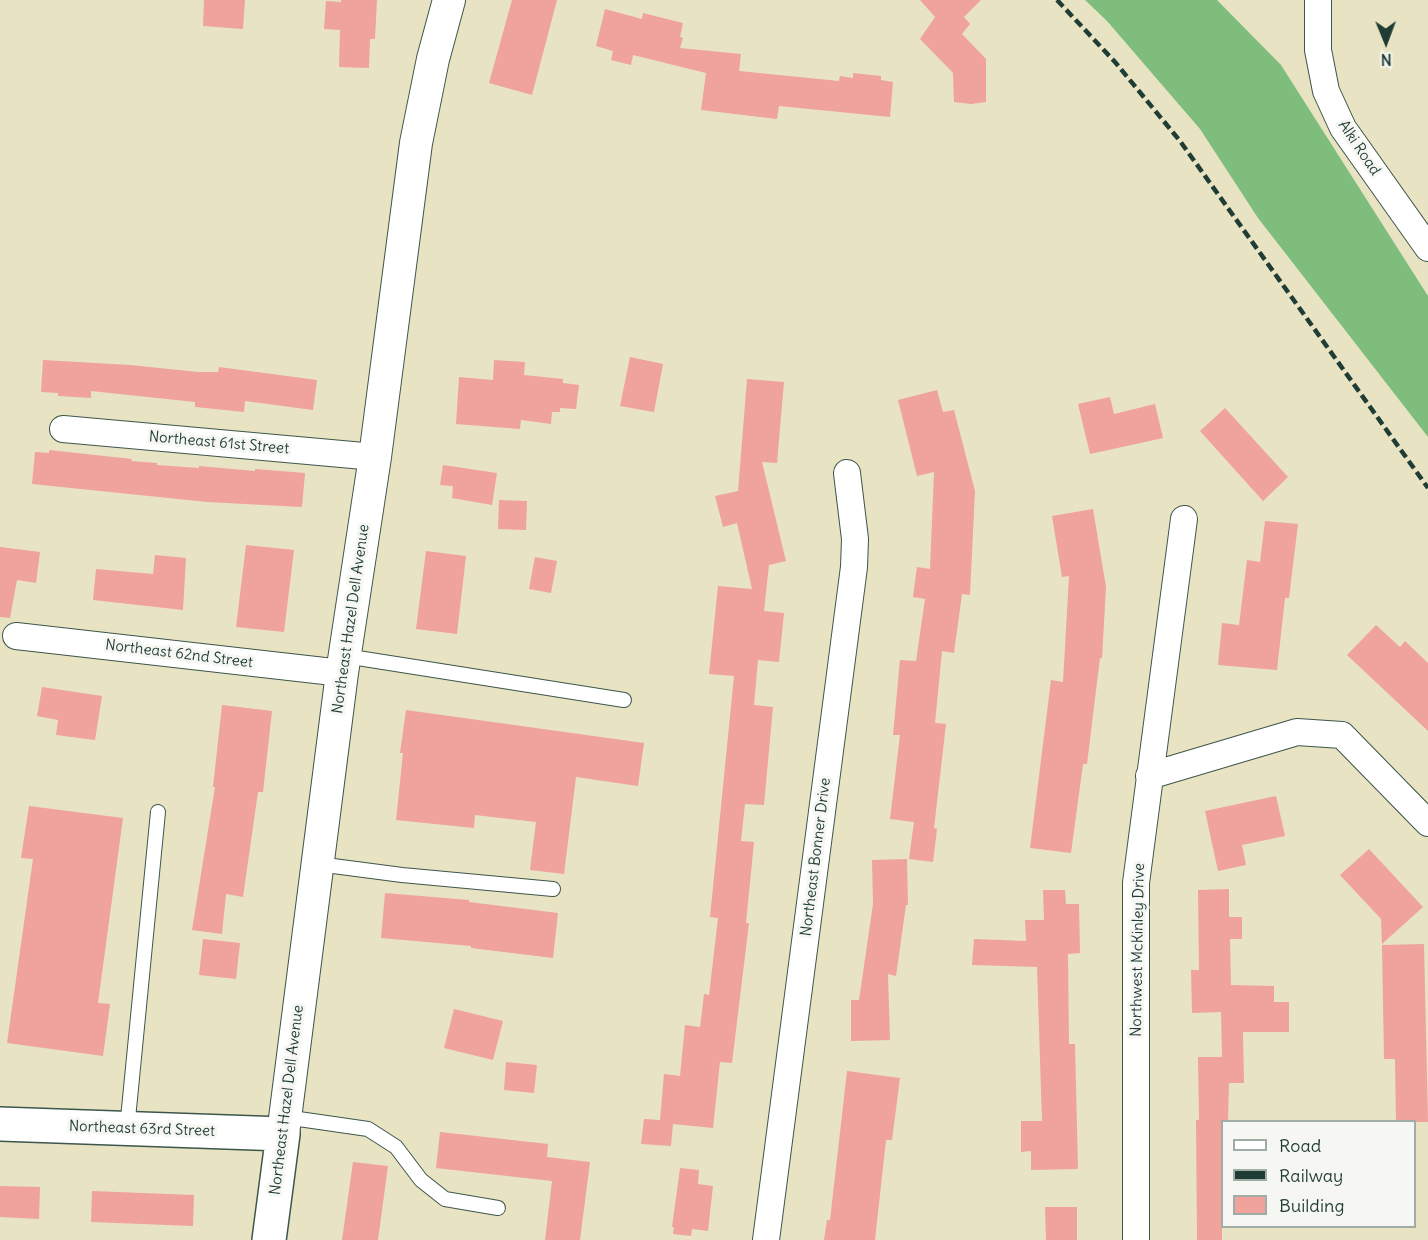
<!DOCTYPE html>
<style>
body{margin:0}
#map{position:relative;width:1428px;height:1240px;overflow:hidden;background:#e8e3c3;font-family:Delius,sans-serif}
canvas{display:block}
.legend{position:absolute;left:1221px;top:1120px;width:195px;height:108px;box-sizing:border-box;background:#f6f6f2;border:2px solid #a0aca6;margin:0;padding:8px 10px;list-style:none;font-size:18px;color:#1f3d34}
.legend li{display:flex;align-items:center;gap:12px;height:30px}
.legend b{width:30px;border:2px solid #a0aca6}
.north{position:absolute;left:1356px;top:12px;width:60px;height:60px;-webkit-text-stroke:4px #f6f6f2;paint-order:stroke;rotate:179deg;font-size:16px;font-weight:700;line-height:24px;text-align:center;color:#1f3d34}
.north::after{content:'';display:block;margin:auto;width:21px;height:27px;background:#1f3d34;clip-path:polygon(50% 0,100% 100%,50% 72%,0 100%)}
</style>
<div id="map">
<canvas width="1428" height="1240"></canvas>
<ul class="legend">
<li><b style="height:8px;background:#fff"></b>Road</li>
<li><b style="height:8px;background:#1f3d34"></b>Railway</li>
<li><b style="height:16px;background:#efa39b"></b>Building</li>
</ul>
<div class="north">N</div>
</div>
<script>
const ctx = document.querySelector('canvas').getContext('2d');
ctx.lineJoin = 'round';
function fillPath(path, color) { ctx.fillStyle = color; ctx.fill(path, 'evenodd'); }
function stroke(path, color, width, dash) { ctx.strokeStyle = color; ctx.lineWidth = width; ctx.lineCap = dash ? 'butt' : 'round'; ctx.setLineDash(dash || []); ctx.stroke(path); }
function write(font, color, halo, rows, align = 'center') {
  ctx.font = font + ' Delius,sans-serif'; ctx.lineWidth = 6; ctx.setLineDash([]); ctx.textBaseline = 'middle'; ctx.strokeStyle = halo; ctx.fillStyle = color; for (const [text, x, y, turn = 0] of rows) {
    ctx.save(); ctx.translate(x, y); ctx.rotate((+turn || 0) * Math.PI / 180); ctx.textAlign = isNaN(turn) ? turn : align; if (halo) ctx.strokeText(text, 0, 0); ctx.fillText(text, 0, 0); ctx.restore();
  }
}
fillPath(new Path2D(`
 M1085 0H1217L1281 65 1428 296V437L1258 218 1200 129 1107 21Z`), '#7fbd7d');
fillPath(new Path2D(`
 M204 0H245L243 29 203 26Z
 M341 0H377L375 39H370L369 68 339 67 340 30 324 29 326 1 341 2Z
 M512 0H557L532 95 489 83Z
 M920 0H981L964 17 970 24 962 34 986 59V102L971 104 954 102 953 73 920 39 935 17Z
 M605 9 642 19 643 13 683 23 680 37 683 38 680 48 741 54 739 71 839 81 840 76 853 78V73L881 76V80L893 82 890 117 779 106 777 119 701 110 706 73 633 55 631 65 611 60 613 51 596 46Z
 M630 357 663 364 654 412 620 406Z
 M43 360 130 365 198 372H218L219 367 317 380 313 410 245 401 244 412 195 407V402L91 391V398L58 396V393L41 392Z
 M494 360 525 362 524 375 563 379V383L579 385 576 409 560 408V412H552L551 424 521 420 520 429 456 424 459 377 493 380Z
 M747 379 784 382 777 463 762 462 786 561 769 565 764 611 784 613 779 662 758 660 754 705 773 707 764 805 745 804 741 841 754 842 746 923H749L732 1063 720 1062 713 1128 673 1124 671 1146 641 1144 644 1119 660 1120 664 1074 680 1076 685 1025 700 1027 704 994 709 995 718 918 710 917 734 676 709 674 718 586 752 589 737 523 723 527 715 496 738 491Z
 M937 390 943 412 954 410 975 491 970 595 962 594 954 653 942 651 935 723 946 724 934 828 937 829 933 862 909 859 914 822 890 819 900 735H893L900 660 916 661 925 599 913 597 917 567 930 569 934 472 917 476 898 400Z
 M1110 397 1114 414 1155 404 1163 438 1090 454 1078 404Z
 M1225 408 1288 477 1263 501 1200 431Z
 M49 450 132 459 131 461 157 463V465L199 468V466L255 471V469L305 473 302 507 207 502 32 484 35 452 49 453Z
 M443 465 497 473 492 505 452 498 453 486 440 485Z
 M499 500 527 501 526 530 498 529Z
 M1093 509 1106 587 1102 658H1100L1087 764H1083L1071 853 1030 848 1051 680 1063 682 1069 576 1062 577 1052 516Z
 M1265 521 1298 524 1289 598H1285L1277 670 1218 665 1222 623 1239 625 1247 560 1260 562Z
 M246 545 294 550 284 632 236 627Z
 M0 547 40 552 36 583 17 580 10 618 0 617Z
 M426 551 466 556 457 634 416 629Z
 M155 555 186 558 183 610 93 600 96 569 153 574Z
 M535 557 557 561 551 593 529 589Z
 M1376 625 1400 647 1405 641 1428 663V731L1347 655Z
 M42 687 102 696 95 740 56 735 58 720 37 716Z
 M222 705 272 711 263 792H258L243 897 226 894 222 934 192 930 215 787H213Z
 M406 710 644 743 638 786 576 777 564 874 530 870 536 822 475 815 474 828 396 820 403 753H400Z
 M1276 796 1285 836 1242 845 1246 865 1218 871 1205 811Z
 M29 806 123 818 98 1003 110 1004 103 1056 7 1043 33 859 21 858Z
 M1369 849 1423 907 1382 944 1381 919 1340 875Z
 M907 859 908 905H906L896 976 888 974 890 1040 851 1041V1000H859L873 904 872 860Z
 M1229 889V917H1242V939H1230L1231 985 1274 986V1002H1289V1032H1243L1244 1083H1229L1228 1122H1222V1240H1197L1196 1120H1199L1198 1057H1222L1221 1012 1192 1013 1191 970H1199L1198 890Z
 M1043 890H1065L1066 904H1079L1080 953 1068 954 1069 1044H1075L1078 1169 1031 1170V1151L1021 1152V1121H1042L1037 967 972 965 974 939 1026 941 1025 920H1044Z
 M385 893 469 900V902L558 913 553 958 471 948V946L381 938Z
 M203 939 240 943 236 979 199 975Z
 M1424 944 1428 1122H1396L1395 1059H1384L1382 945Z
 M454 1009 503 1021 493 1060 444 1048Z
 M506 1062 537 1065 534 1093 504 1090Z
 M847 1071 900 1078 892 1140H886L875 1240H824L827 1220H830Z
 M440 1132 548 1144 547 1157 590 1162 580 1240H545L552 1181 436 1168Z
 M353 1162 388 1166 378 1240H342Z
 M680 1168 699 1170 698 1184 713 1186 708 1231 692 1229 691 1236 673 1234 674 1227H672Z
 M0 1186 40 1187 39 1219 0 1217Z
 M92 1191 194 1195 193 1226 91 1222Z
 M1045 1207H1077V1240H1046Z`), '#efa39b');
const service = new Path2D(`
 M345 656 624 700
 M318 864 402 875 553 889
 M285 1117 368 1129 396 1147 421 1180 445 1199 498 1208
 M127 1129 158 812`);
const minor = new Path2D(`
 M1318 0V50L1326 91 1343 128 1428 248
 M63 429 375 457
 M16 636 342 673
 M1149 776 1297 732 1342 735 1428 823
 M766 1240 854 567 855 539 847 473
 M1136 1240V883L1184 519`);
const tertiary = new Path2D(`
 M283 1134 342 673 375 457 416 143 433 59 449 0`);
const secondary = new Path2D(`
 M0 1124 283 1134 269 1240`);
stroke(service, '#3d5649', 16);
stroke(minor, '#3d5649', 28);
stroke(tertiary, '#3d5649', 34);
stroke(secondary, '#3d5649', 36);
stroke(service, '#fff', 14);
stroke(minor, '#fff', 26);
stroke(tertiary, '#fff', 32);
stroke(secondary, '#fff', 33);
stroke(new Path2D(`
 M1057 0 1115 62 1180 141 1428 488`), '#1f3d34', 4.5, [9, 4.5]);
write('15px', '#1f3d34', '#f6f6f2', [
 ["Alki Road",1359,148,56],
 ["Northeast 61st Street",219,443,5],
 ["Northeast Hazel Dell Avenue",351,619,-82],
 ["Northeast 62nd Street",179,654,7],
 ["Northeast Bonner Drive",816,857,-83],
 ["Northwest McKinley Drive",1138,950,-89],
 ["Northeast Hazel Dell Avenue",287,1100,-83],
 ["Northeast 63rd Street",142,1129,2]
]);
</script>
